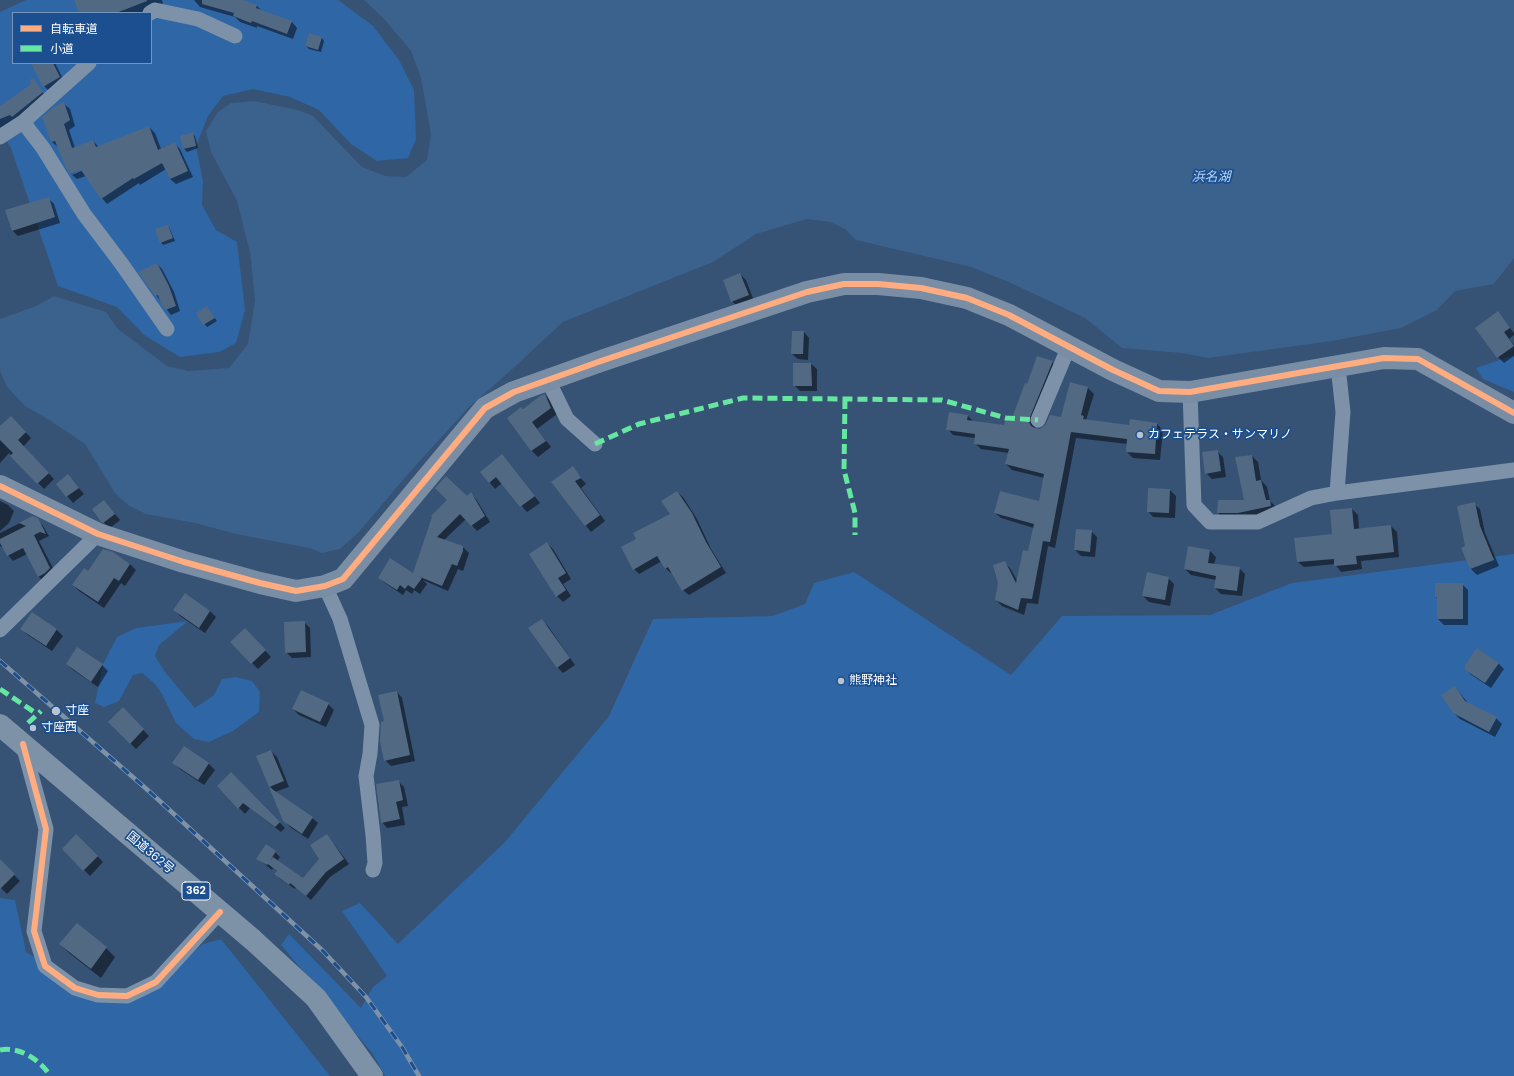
<!DOCTYPE html>
<meta charset="utf-8">
<style>
body{margin:0}
#map{position:relative;width:1514px;height:1076px;overflow:hidden;background:#365274;font-family:"DM Sans","Noto Sans JP",sans-serif}
canvas{display:block}
.legend{position:absolute;left:12px;top:12px;width:140px;height:52px;box-sizing:border-box;background:#1b4f8f;border:1px solid #7695bc;margin:0;padding:5px 7px;list-style:none;font-size:12px;color:#fff}
.legend li{display:flex;align-items:center;gap:8px;height:20px}
.legend b{width:20px;border:1px solid #7695bc}
</style>
<div id="map">
<canvas width="1514" height="1076"></canvas>
<ul class="legend">
<li><b style="height:5px;background:#ffac80"></b>自転車道</li>
<li><b style="height:5px;background:#66e7a1"></b>小道</li>
</ul>
</div>
<script>
const ctx = document.querySelector('canvas').getContext('2d');
ctx.lineJoin = 'round';
function fillPath(path, color) { ctx.fillStyle = color; ctx.fill(path, 'evenodd'); }
function stroke(path, color, width, dash) { ctx.strokeStyle = color; ctx.lineWidth = width; ctx.lineCap = dash ? 'butt' : 'round'; ctx.setLineDash(dash || []); ctx.stroke(path); }
function write(font, color, halo, rows, align = 'center') {
  ctx.font = font + ' "DM Sans","Noto Sans JP",sans-serif'; ctx.lineWidth = 3.5; ctx.setLineDash([]); ctx.textBaseline = 'middle'; ctx.strokeStyle = halo; ctx.fillStyle = color; for (const [text, x, y, turn = 0] of rows) {
    ctx.save(); ctx.translate(x, y); ctx.rotate((+turn || 0) * Math.PI / 180); ctx.textAlign = isNaN(turn) ? turn : align; if (halo) ctx.strokeText(text, 0, 0); ctx.fillText(text, 0, 0); ctx.restore();
  }
}
fillPath(new Path2D(`
 M26 0H338L373 26 399 60 414 90 416 139 408 158 377 161 351 144 319 110 290 97 253 89 223 96 208 116 196 146 203 181 202 205 216 230 237 242 245 310 236 343 219 352 180 357 144 335 117 307 58 286 11 148 0 130V12ZM13 13H151V63H13Z
 M1514 355V392L1483 379 1476 368Z
 M1514 554V1076H385L372 1053 281 945 289 934 361 1008 373 987 387 976 342 911 360 903 398 944 505 842 609 716 653 619 773 616 805 604 814 583 854 572 1011 675 1062 616 1210 615 1292 583Z
 M188 621 159 645 155 656 165 672 195 708 214 695 222 679 236 677 252 681 260 692 259 712 233 731 209 742 194 739 176 723 162 694 155 684 142 673 133 675 119 701 104 707 95 703 103 664 117 637 136 628Z
 M0 898 15 900 26 952 98 995 156 982 203 944 221 939 330 1076H0Z`), '#2f66a5');
fillPath(new Path2D(`
 M364 0H1514V258L1494 284 1455 291 1437 310 1401 328 1332 341 1208 358 1182 353 1122 348 1085 318 1011 283 971 267 856 240 845 229 830 222 807 219 756 234 713 262 563 322 508 373 469 407 408 474 358 533 340 549 322 553 309 548 236 534 195 523 146 514 128 505 115 493 85 444 51 421 25 406 7 387 0 371V319L36 306 54 296 106 312 118 329 167 366 188 371 229 368 248 344 255 300 250 253 237 201 211 152 206 131 218 112 231 103 254 101 298 110 313 116 362 167 386 176 406 177 427 160 431 134 421 78 411 51 385 20Z`), '#3b618d');
fillPath(new Path2D(`
 M85 0H162L164 9 151 13H80Z
 M194 0H240L257 6 262 11 292 22 297 28 293 39 257 26V28L240 22 235 17 200 7Z
 M310 34 322 38 324 41 321 52 309 49 306 46Z
 M32 63H55L65 83 50 92 44 86Z
 M32 79 48 99 16 120 0 128V107L32 84Z
 M64 104 70 109 75 126 69 130 75 148 93 141 99 147 149 127 155 133 161 149 174 143 180 149 193 177 176 184 170 179 166 169 140 185 139 183 107 204 102 198 86 176 77 179 72 175 86 169 85 167 71 174 67 167 59 147H58L52 142Z
 M192 133 195 136 198 148 187 152 184 149 181 137Z
 M48 198 54 204 60 223 18 236 12 230Z
 M168 226 170 229 175 241 163 245 161 242Z
 M157 264 162 269 174 292 180 311 171 315 156 295Z
 M740 274 746 280 754 301 738 307 732 301Z
 M207 307 217 321 207 327 197 314Z
 M1498 313 1514 333V335L1509 339 1514 345V356L1504 363 1498 357 1477 328Z
 M804 332 809 338 808 360 798 359 792 354Z
 M1052 362 1058 368 1035 423V428L1039 430 1061 418 1088 388 1094 394 1086 420 1130 426 1157 424 1163 430 1160 460 1133 458 1127 452 1128 444 1076 438 1055 548 1048 546 1038 604 1027 603 1024 615 1002 606 996 600 1004 562 1010 568 1018 582 1029 553 1034 528 1001 518 995 513 1040 503 1045 478 1012 470 1006 464 1009 453 981 449 975 443V438L953 435 948 429 968 416 973 421 1005 426 1012 422 1027 385Z
 M794 364H811L817 369V391H800L794 385Z
 M545 395 551 401 557 414 537 429 551 447 538 457 532 451 508 418Z
 M11 417 31 438 23 447 54 479 44 489 9 453 0 463V428Z
 M1217 451 1223 457 1226 477 1212 479 1206 473Z
 M1252 456 1258 462 1261 480 1267 487 1270 501 1276 507V511L1244 518H1224L1218 513 1245 501Z
 M507 461 540 503 527 512 502 483 495 489 481 472Z
 M572 468 586 484 581 488 605 521 591 532 552 483Z
 M73 481 84 494 73 503 57 484Z
 M1149 489 1170 490 1176 496 1175 518 1153 517 1148 511Z
 M677 492 683 497 697 519 711 549 726 573 689 595 683 590 673 572 671 573 665 568 662 561 639 574 634 569 637 539 671 514Z
 M471 494 476 499 490 522 477 531 466 519 444 540 464 548 469 553 463 571 458 569 448 591 423 580 427 584 420 594 414 590 412 594 406 590 403 595 385 583 379 578 413 574 434 517Z
 M0 501 8 505 14 511 9 523 0 531Z
 M104 501 120 520 110 528 102 521Z
 M1474 504 1480 509 1485 533 1499 566 1477 575 1471 569 1462 548 1467 546Z
 M1352 509 1358 515 1359 529 1391 526 1397 532 1399 557 1361 561 1362 569 1341 572 1335 564 1304 567 1298 562 1333 535Z
 M32 517 37 519 43 526 49 536 39 541 56 574 44 582 38 576 27 554 13 561 8 555 4 548 0 546V533Z
 M1091 531 1097 537 1095 557 1081 556 1075 550Z
 M547 543 553 549 571 579 563 584 571 596 563 602 557 596Z
 M1210 551 1216 557 1214 565 1239 568 1245 574 1242 596 1221 594 1215 588 1216 580 1191 575 1185 569Z
 M113 553 130 564 136 570 125 586 121 583 104 608 79 591 73 585Z
 M1168 578 1174 584 1170 606 1149 602 1143 596Z
 M1436 584H1462L1468 590V625H1444L1438 619V599L1436 597Z
 M175 610 210 611 216 617 205 633 180 616Z
 M32 613 57 630 63 636 52 651 28 635 22 629Z
 M542 620 548 626 575 665 563 673 557 667Z
 M304 622 310 628 311 657 292 658 286 652Z
 M245 629 271 657 258 669 231 642Z
 M1478 649 1498 663 1504 669 1491 688 1470 674 1465 668Z
 M67 664 102 665 108 671 98 687 73 670Z
 M1455 687 1468 703 1496 718 1502 724 1495 737 1460 719 1453 712Z
 M397 692 402 698 415 761 391 766 385 760 386 722Z
 M328 704 334 710 326 727 299 715 293 709Z
 M123 709 149 736 136 749 109 722Z
 M184 747 209 764 215 770 204 785 180 769 174 763Z
 M271 751 277 757 289 787 275 792 312 818 318 823 308 839 290 827 284 820 273 790 270 786Z
 M231 773 285 828 281 832 250 808 245 814 218 786Z
 M398 781 404 787 408 806 402 807 405 825 387 828 382 822Z
 M76 835 103 862 90 876 63 849Z
 M327 835 349 864 330 877 311 900 296 887 295 889 280 879 276 874 278 872 273 868 272 870 258 859 275 852 280 857 277 861 303 879 320 859Z
 M0 861 20 881 7 894 0 887Z
 M60 944 106 948 115 957 101 978 69 953Z`), '#0007');
fillPath(new Path2D(`
 M74 0H147V1L116 13H79Z
 M202 0H243L257 5 256 8 292 21 287 34 252 21 251 23 233 16 234 13 202 4Z
 M309 33 322 37 318 50 305 46Z
 M31 63H53L60 77 43 87Z
 M33 78 43 92 12 117 10 115 0 119V106L31 84 30 80Z
 M64 102 70 120 64 124 72 148 93 140 96 147 149 126 158 150 175 142 188 171 170 179 162 163 134 179 133 178 101 199 81 170 70 174 66 168 55 141 51 142 42 117 55 106Z
 M193 132 196 146 183 149 180 136Z
 M49 197 55 217 12 231 5 210Z
 M168 225 173 238 160 243 155 229Z
 M157 263 169 286 176 306 165 310 161 304 158 295 155 296 138 272Z
 M740 273 749 295 731 302 723 280Z
 M207 306 215 318 203 325 196 313Z
 M1498 311 1510 328 1504 332 1514 346 1497 358 1475 328Z
 M792 331H804L803 354H791Z
 M1037 356 1053 361 1030 417 1029 422 1031 426 1035 428 1040 429 1046 424 1050 415 1061 417 1070 382 1088 387 1081 415 1084 416 1083 419 1129 425 1130 419 1157 423 1155 454 1126 452 1127 439 1071 432 1050 542 1043 541 1032 599 1021 598 1018 610 995 600 998 583 993 565 1005 561 1016 583 1023 550 1028 551 1034 524 994 513 1000 491 1039 501 1044 474 1005 464 1009 449 974 444 975 434 946 430 949 412 968 415 967 420 1004 425 1005 420 1011 421 1025 383 1027 384Z
 M793 363H811L812 386H793Z
 M545 394 551 408 532 422 546 441 531 451 507 418 521 407 523 409 540 396Z
 M11 416 26 432 18 440 49 473 37 484 10 456 13 453 0 440V426Z
 M1218 450 1221 471 1205 474 1202 452Z
 M502 454 535 496 520 507 496 477 489 483 480 472Z
 M1252 455 1256 481 1261 480 1266 500H1270L1271 506 1238 513H1217L1218 500H1244L1235 457Z
 M573 466 581 478 575 481 600 515 585 526 551 482Z
 M68 474 79 488 66 497 56 484Z
 M446 476 467 496 471 492 485 516 471 526 460 514 437 537 463 546V551L457 566 452 564 442 586 418 576 422 578 414 589 408 585 405 589 400 585 397 590 378 578 390 558 413 573 432 517 431 516 447 500 435 488Z
 M1148 488 1170 489 1169 513 1147 512Z
 M677 491 692 513 706 542 721 567 682 591 668 567 665 569 657 556 633 570 621 547 636 539 633 533 670 514 661 501Z
 M104 500 115 514 103 523 101 522 92 509Z
 M1475 502 1480 526 1494 560 1470 569 1461 548 1465 546 1457 506Z
 M1352 508 1354 529 1391 525 1394 552 1356 556 1357 564 1334 566V559L1297 562 1294 538 1332 534 1330 510Z
 M32 516 38 518 46 534 40 532 34 535 50 568 45 573 38 577 23 548 7 556 0 543V539L26 526 19 523Z
 M1076 529 1092 530 1090 552 1074 550Z
 M547 542 566 573 558 578 566 590 556 597 529 554Z
 M1188 546 1210 550 1208 563 1240 567 1237 591 1214 588 1216 576 1184 569Z
 M103 549 113 552 130 564 119 581 114 578 98 602 72 585 84 568 88 571Z
 M1147 572 1169 577 1165 600 1142 596Z
 M1435 583H1463V619H1437V597H1435Z
 M185 593 210 611 199 628 173 610Z
 M32 612 57 629 46 646 20 629Z
 M542 619 570 658 557 668 528 628Z
 M305 621 306 652 285 653 284 622Z
 M245 628 266 650 251 664 230 642Z
 M77 647 103 664 91 682 66 664Z
 M1477 648 1499 663 1485 683 1465 670V665Z
 M1455 686 1465 701 1497 717 1489 732 1453 713 1441 695Z
 M301 690 329 703 320 722 292 709Z
 M397 691 410 755 384 761 380 741 381 722 384 721 378 695Z
 M123 707 144 729 130 744 108 722Z
 M184 746 209 763 198 780 172 763Z
 M271 750 284 781 269 787 256 756Z
 M231 772 280 822 275 827 243 803 238 809 217 786Z
 M399 780 403 800 396 802 400 819 381 823 376 784Z
 M269 787 313 817 302 834 283 821Z
 M76 834 98 856 83 871 62 849Z
 M327 834 344 859 326 872 306 896 290 883 289 885 274 874 277 871 268 864 267 865 256 859 266 844 276 851 270 861 273 857 303 878 319 859 310 845Z
 M0 859 15 874 0 889Z
 M77 923 107 947 91 969 59 944Z`), '#526984');
stroke(new Path2D(`
 M150 13 155 10 198 19 235 36
 M23 122 43 148 84 214 121 263 167 329
 M0 137 23 122 89 63
 M548 380 567 419 595 444
 M1190 392 1194 505 1210 522H1258L1311 498 1337 493 1514 470
 M1038 420 1069 346
 M1337 493 1343 412 1338 366
 M325 586 340 619 372 725 370 754 366 776 373 835 375 863 373 870
 M0 630 98 534
 M23 745 46 829 34 931 45 966 75 988 98 995 127 996 156 982 220 912`), '#7d92a8', 15);
stroke(new Path2D(`
 M0 486 98 534 184 562 260 583 296 591 325 586 343 579 485 408 514 392 601 361 807 292 844 284H878L921 288 967 298 1009 315 1113 370 1159 391 1190 392 1384 358 1418 359 1514 413`), '#798da4', 22);
stroke(new Path2D(`
 M0 725 253 940 316 998 372 1076`), '#7e92a7', 22);
const rail = new Path2D(`
 M0 661 151 793 323 951 366 997 402 1047 419 1076`);
stroke(rail, '#7e92a7', 4.5);
stroke(rail, '#1b4f8f', 3, [9]);
stroke(new Path2D(`
 M845 399 844 470 855 513V535
 M595 444 639 424 743 398 942 400 1006 418 1038 420
 M0 689 37 714
 M28 723 41 711
 M0 1050C19 1046 41 1060 50 1076`), '#66e7a1', 5, [10, 5]);
stroke(new Path2D(`
 M0 486 98 534 184 562 260 583 296 591 325 586 343 579 485 408 514 392 601 361 807 292 844 284H878L921 288 967 298 1009 315 1113 370 1159 391 1190 392 1384 358 1418 359 1514 413
 M23 744 46 829 34 931 45 966 75 988 98 995 127 996 156 982 220 912`), '#ffac80', 6);
for (const [x, y, r, color] of [
 [1140,435,4,"#b9c2ce"],
 [841,681,4,"#b9c2ce"],
 [56,711,5,"#b9c2ce"],
 [33,728,4,"#b9c2ce"]
]) { const dot = new Path2D(); dot.arc(x, y, r, 0, 2 * Math.PI); ctx.fillStyle = color; ctx.fill(dot); stroke(dot, '#1b4f8f', 1.5); }
for (const [x, y, w] of [
 [196,891,28]
]) { const box = new Path2D(); box.roundRect(x - w / 2, y - 9, w, 18, 3); ctx.fillStyle = '#1b4f8f'; ctx.fill(box); stroke(box, '#fff', 1); }
write('bold 11px', '#fff', null, [
 ["362",196,891]
]);
write('12px', '#fff', '#1b4f8f', [
 ["カフェテラス・サンマリノ",1148,435],
 ["熊野神社",849,681],
 ["寸座",65,711],
 ["寸座西",41,728]
], 'left');
write('12px', '#fff', '#1b4f8f', [
 ["国道362号",150,853,40]
]);
write('italic 13px', '#b5d3f5', '#1b4f8f', [
 ["浜名湖",1211,178]
]);
</script>
